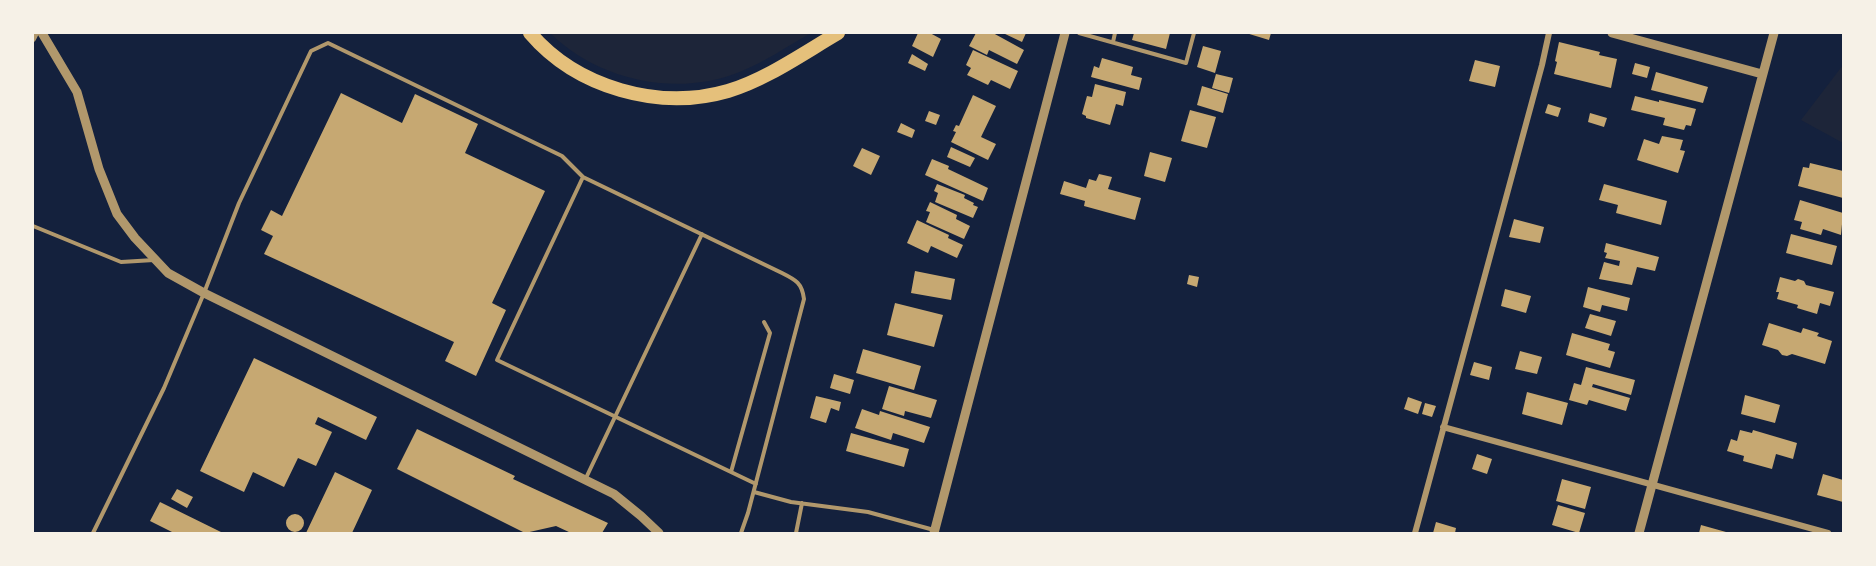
<!DOCTYPE html>
<style>
body{margin:0}
#map{position:relative;width:1876px;height:566px;overflow:hidden;background:#14213d;font-family:Roboto,sans-serif}
canvas{display:block}
.frame{position:absolute;inset:0;border:34px solid #f6f1e7;pointer-events:none}
</style>
<div id="map">
<canvas width="1876" height="566"></canvas>
<div class="frame"></div>
</div>
<script>
const ctx = document.querySelector('canvas').getContext('2d');
ctx.lineJoin = 'round';
function fillPath(path, color) { ctx.fillStyle = color; ctx.fill(path, 'evenodd'); }
function stroke(path, color, width, dash) { ctx.strokeStyle = color; ctx.lineWidth = width; ctx.lineCap = dash ? 'butt' : 'round'; ctx.setLineDash(dash || []); ctx.stroke(path); }
fillPath(new Path2D(`
 M550 33H811C788 46 766 61 742 71 678 98 599 81 550 33Z
 M1843 65V143L1801 120Z`), '#1d2539');
fillPath(new Path2D(`
 M918 33H930L941 39 933 57 912 46Z
 M976 33H993L1024 50 1017 64 989 50 987 55 969 46Z
 M1003 33H1026L1022 42Z
 M1134 33H1170L1166 49 1132 40Z
 M1246 33H1271L1269 40Z
 M1559 42 1600 52 1599 55 1617 59 1611 88 1554 74 1557 62 1555 61Z
 M1203 46 1221 51 1215 73 1197 67Z
 M973 50 1018 71 1010 89 991 80 988 85 967 75 971 68 966 65Z
 M912 54 928 64 925 71 908 63Z
 M1102 58 1133 67 1131 75 1142 78 1139 90 1091 77 1094 66 1099 68Z
 M1475 60 1500 66 1495 87 1469 81Z
 M1635 63 1650 67 1647 78 1632 74Z
 M1656 72 1708 87 1703 103 1651 90Z
 M1216 74 1233 78 1229 93 1212 88Z
 M1095 84 1126 92 1123 106 1116 104 1110 125 1086 118V116L1082 114 1087 96 1092 97Z
 M1202 86 1228 94 1223 113 1197 105Z
 M341 93 402 123 415 94 478 124 465 153 545 191 492 303 506 310 476 376 445 361 454 342 264 254 273 236 261 230 271 210 282 216Z
 M973 95 996 106 981 137 996 144 988 160 951 142 956 132 953 131 956 125 959 126Z
 M1635 96 1659 102V100L1696 109 1691 126 1686 125 1684 130 1663 125 1665 118 1631 110Z
 M1548 104 1561 108 1558 117 1545 113Z
 M1190 110 1216 117 1207 148 1181 141Z
 M929 111 940 115 936 125 925 121Z
 M1590 113 1607 118 1604 127 1588 122Z
 M901 123 915 130 912 138 897 132Z
 M1662 136 1683 140 1680 150 1685 151 1678 173 1637 160 1644 139 1659 144Z
 M951 147 975 158 970 167 947 157Z
 M862 148 880 156 871 175 853 166Z
 M1150 152 1172 158 1165 182 1144 176Z
 M932 159 949 166 948 169 988 188 983 201 925 175Z
 M1810 163 1843 171V198L1798 186 1803 167 1809 168Z
 M1099 174 1112 177 1108 189 1141 198 1135 220 1084 206 1085 201 1060 194 1064 181 1086 188 1089 179 1096 181Z
 M937 184 965 195 964 198 974 203 973 205 978 207 973 218 935 202 938 193 934 191Z
 M1604 184 1667 201 1661 225 1616 213 1618 205 1599 200Z
 M1800 200 1843 213 1841 235 1823 229 1821 235 1800 229 1802 222 1794 220Z
 M930 202 957 215 956 219 970 226 964 239 926 222 930 212 926 211Z
 M1514 219 1544 227 1540 243 1509 237Z
 M917 220 949 235 948 238 963 245 957 258 931 246 928 253 907 243Z
 M1791 234 1837 246 1832 265 1786 253Z
 M1606 243 1659 257 1655 271 1637 267 1632 285 1599 279 1604 262 1619 266 1620 261 1605 258 1607 253 1604 252Z
 M915 271 955 279 951 300 911 293Z
 M1189 275 1199 277 1197 287 1187 284Z
 M1780 277 1795 281 1798 279 1804 281 1806 285 1834 292 1830 306 1820 303 1817 314 1797 308 1798 305 1777 299 1779 292H1776Z
 M1588 287 1630 298 1627 311 1602 305 1600 312 1583 307Z
 M1505 289 1531 296 1526 313 1501 306Z
 M895 303 943 315 934 347 887 335Z
 M1590 314 1616 321 1611 336 1585 328Z
 M1769 323 1801 333 1803 328 1819 333 1817 336 1832 341 1825 364 1792 354 1787 356 1782 355 1778 350 1762 345Z
 M1572 333 1610 344 1608 350 1615 352 1610 368 1566 355Z
 M863 349 921 366 914 390 856 373Z
 M1520 351 1542 357 1537 374 1515 369Z
 M254 358 377 417 366 440 318 417 315 424 332 432 316 466 298 458 284 487 253 472 244 492 200 471Z
 M1474 362 1492 367 1489 380 1470 375Z
 M1586 367 1635 380 1631 395 1593 384 1592 387 1630 398 1626 411 1589 400 1587 405 1569 400 1574 383 1581 385Z
 M834 374 854 380 850 394 830 388Z
 M889 386 937 400 931 418 905 411 904 416 882 409Z
 M1527 392 1568 403 1562 425 1522 414Z
 M1745 395 1780 405 1775 423 1741 414Z
 M816 396 841 402 839 411 831 408 826 423 810 418Z
 M1408 397 1422 402 1418 414 1404 409Z
 M1425 403 1436 406 1432 417 1422 414Z
 M862 409 879 415 880 411 930 427 924 443 893 433 891 440 855 428Z
 M417 429 515 476 513 479 608 523 602 533H571L556 526 525 533 397 469Z
 M1740 430 1752 433 1753 430 1797 443 1793 459 1776 454 1772 469 1743 461 1744 456 1727 451 1731 439 1737 441Z
 M851 433 909 449 904 467 846 451Z
 M1477 454 1492 459 1487 474 1472 469Z
 M335 472 372 490 352 533H306Z
 M1823 474 1843 480V502L1817 495Z
 M1562 479 1591 487 1585 509 1556 501Z
 M177 489 193 497 187 508 171 499Z
 M160 502 223 533H174L150 521Z
 M1558 505 1585 513 1579 533 1552 525Z
 M286 523a9 9 0 1 1 18 0a9 9 0 1 1-18 0Z
 M1436 522 1456 528 1455 533H1433Z
 M1701 525 1726 532V533H1699Z`), '#c6a872');
stroke(new Path2D(`
 M1079 33 1186 63 1194 33
 M1113 42 1115 33
 M33 226 121 262 154 260
 M731 472 770 333 764 322
 M585 480 702 234
 M754 492 791 502 868 512 934 530
 M93 533 164 388 204 293 239 203 311 51 328 43 562 156 583 177
 M741 533 748 513 804 299C802 283 796 280 782 273L583 177 497 360 756 484
 M796 533 802 503`), '#b1986c', 4);
stroke(new Path2D(`
 M33 39 36 33
 M1443 427 1828 533
 M1415 533 1542 65 1549 33`), '#b1986c', 6);
stroke(new Path2D(`
 M42 33 77 92 99 169 117 214 135 238 168 273 204 293 614 494 641 516 659 533
 M1612 33 1762 74
 M934 533 1065 33
 M1639 533 1774 33`), '#b1986c', 9);
stroke(new Path2D(`
 M530 33C577 88 659 111 728 91 767 79 802 54 838 33`), '#e5c07b', 14);
</script>
